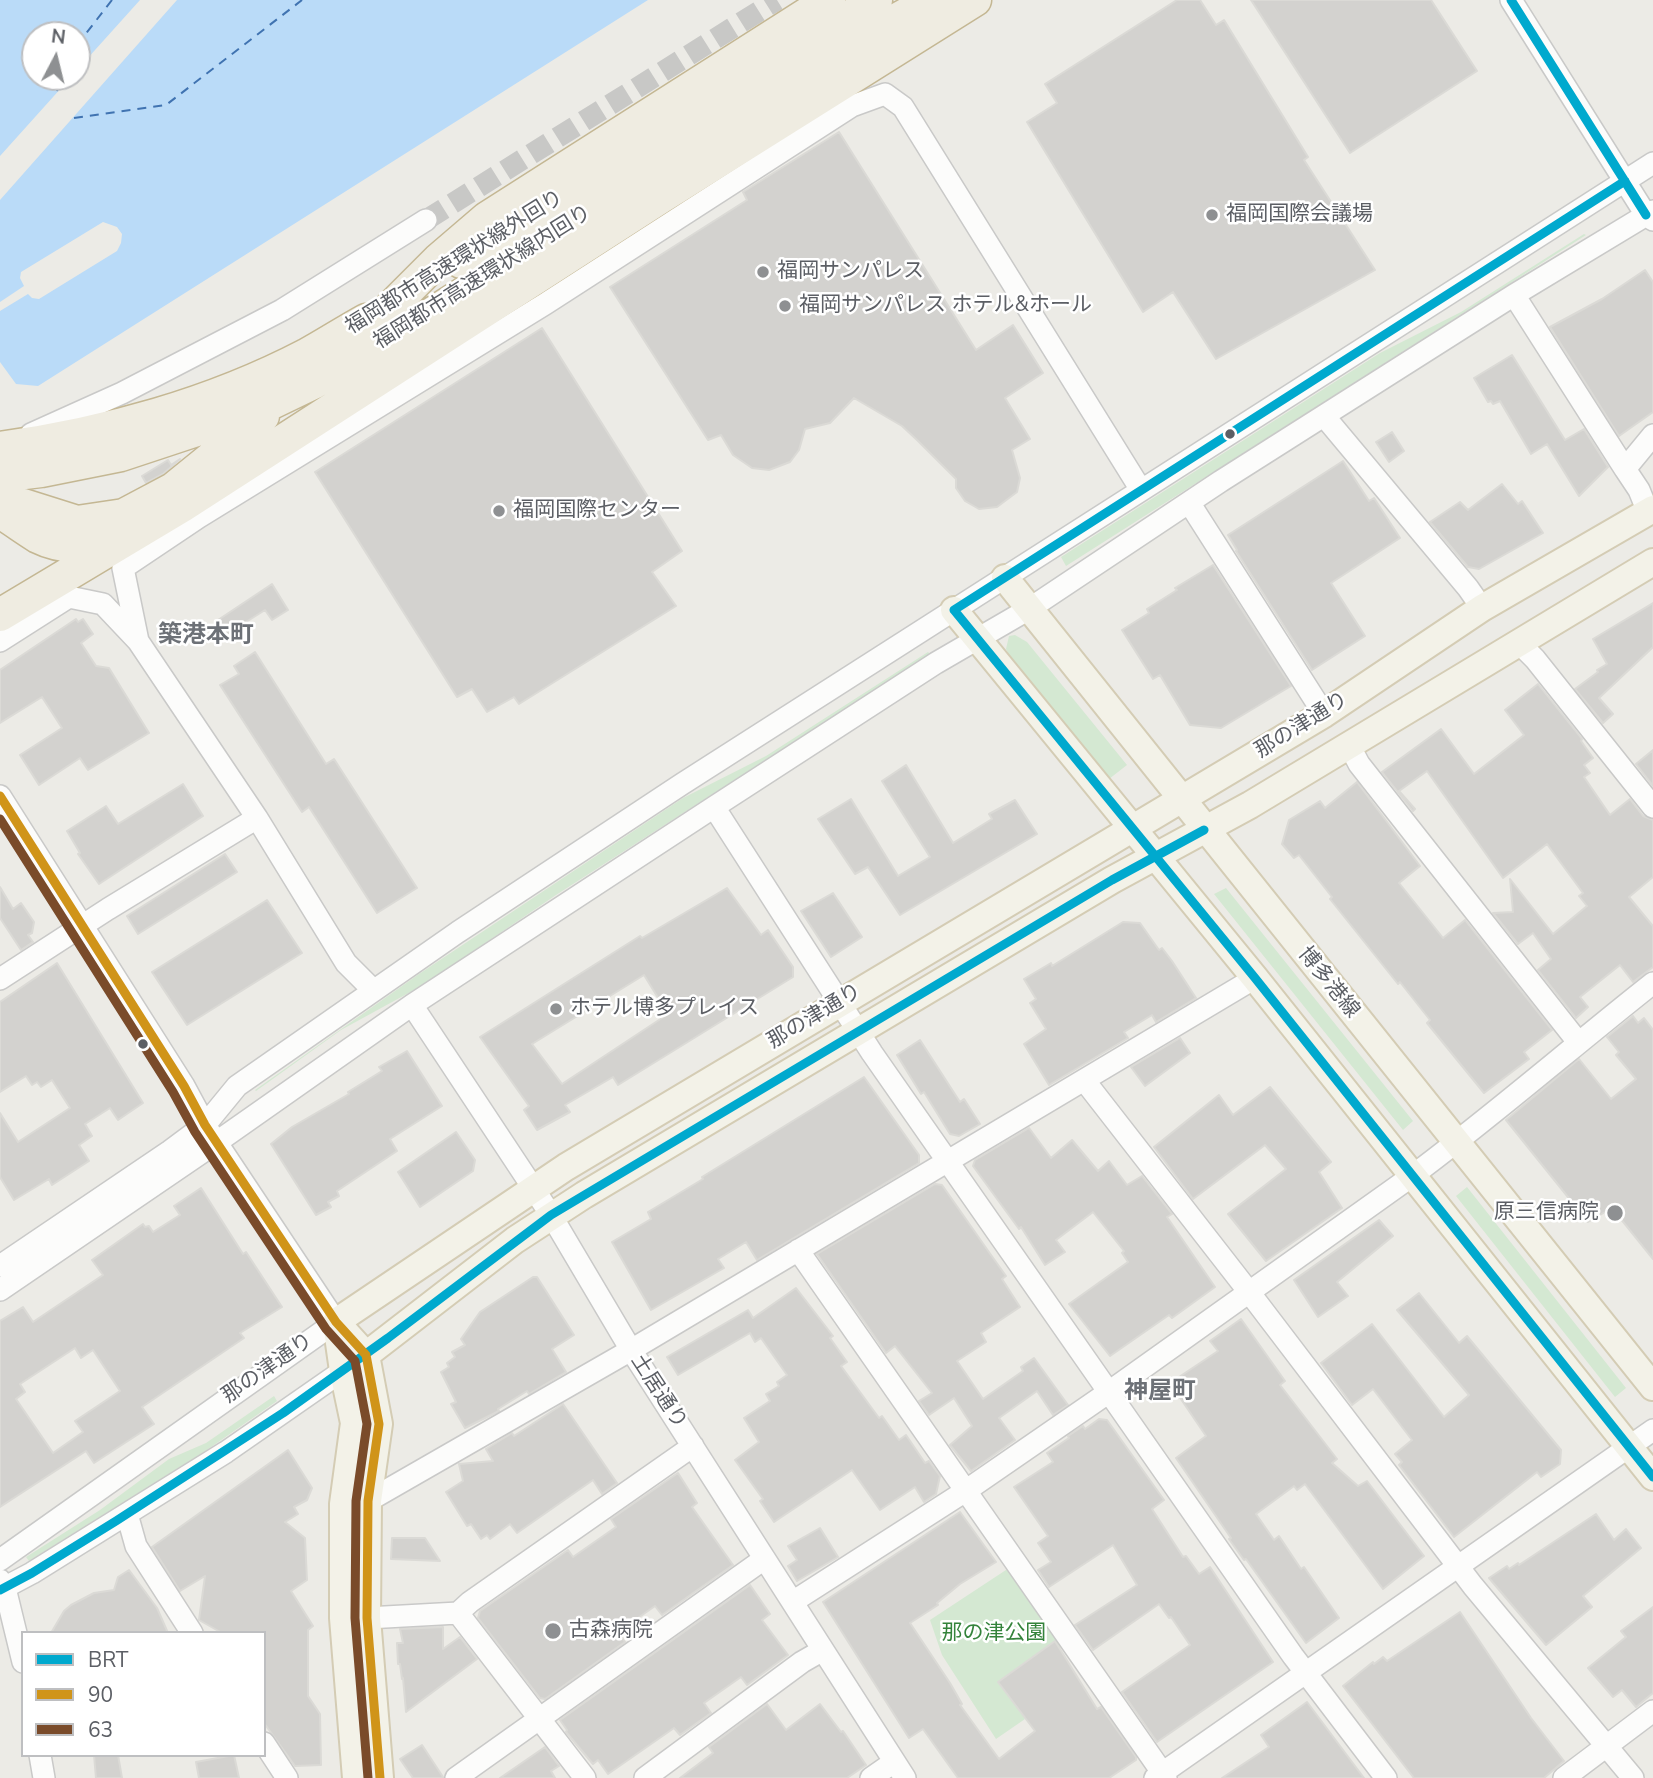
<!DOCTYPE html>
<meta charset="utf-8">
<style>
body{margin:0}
#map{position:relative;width:1653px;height:1778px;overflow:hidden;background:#ecebe6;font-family:"Nunito Sans",sans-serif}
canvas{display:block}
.legend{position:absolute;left:21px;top:1631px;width:245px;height:126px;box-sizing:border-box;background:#fff;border:2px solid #bebfc1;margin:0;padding:9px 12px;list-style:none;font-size:21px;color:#5c5f65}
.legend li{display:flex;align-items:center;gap:14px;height:35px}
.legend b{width:35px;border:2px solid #bebfc1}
.north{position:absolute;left:21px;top:21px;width:70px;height:70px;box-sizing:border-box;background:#fff;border:2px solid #bebfc1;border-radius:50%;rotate:7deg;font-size:19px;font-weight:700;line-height:28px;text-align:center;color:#5c5f65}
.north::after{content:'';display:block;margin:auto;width:24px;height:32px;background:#8e9092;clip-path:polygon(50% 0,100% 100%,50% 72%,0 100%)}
</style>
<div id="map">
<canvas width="1653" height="1778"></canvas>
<ul class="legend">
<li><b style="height:9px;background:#00a9ce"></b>BRT</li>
<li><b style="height:9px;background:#d09419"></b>90</li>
<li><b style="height:9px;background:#7a4b2a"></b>63</li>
</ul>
<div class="north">N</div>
</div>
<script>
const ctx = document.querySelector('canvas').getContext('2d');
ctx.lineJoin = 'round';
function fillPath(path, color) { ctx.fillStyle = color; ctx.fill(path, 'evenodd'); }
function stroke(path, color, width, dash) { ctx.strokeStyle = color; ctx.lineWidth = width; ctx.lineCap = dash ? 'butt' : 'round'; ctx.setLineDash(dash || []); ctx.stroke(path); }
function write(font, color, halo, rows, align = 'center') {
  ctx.font = font + ' "Nunito Sans","Noto Sans JP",sans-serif'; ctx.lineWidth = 5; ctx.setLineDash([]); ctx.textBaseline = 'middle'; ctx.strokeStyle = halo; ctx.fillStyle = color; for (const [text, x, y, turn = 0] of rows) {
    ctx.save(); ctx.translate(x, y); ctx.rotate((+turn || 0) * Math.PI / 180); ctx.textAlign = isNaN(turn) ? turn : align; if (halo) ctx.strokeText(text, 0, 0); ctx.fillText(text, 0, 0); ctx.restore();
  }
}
fillPath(new Path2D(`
 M1584 234 1586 235 1066 566 1061 557 1380 353 1461 312Z
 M1015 635 1027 642 1127 765 1109 779 1009 655 1006 649 1009 636Z
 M928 652 930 654 556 895 425 984 341 1030 256 1091 255 1090 419 974 683 798 766 756Z
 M1226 888 1413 1121 1403 1130 1214 894Z
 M1467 1187 1626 1388 1615 1397 1456 1196Z
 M274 1396 277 1401 204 1452 29 1561 26 1557 100 1510 169 1459 206 1443Z
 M1009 1568 1063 1646 1005 1684 1025 1719 996 1739 942 1655 930 1620Z`), '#d4e8d2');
fillPath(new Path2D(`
 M0 0H648L38 386 16 384 0 362ZM35 35H77V77H35Z`), '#badbf8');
fillPath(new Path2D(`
 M140 0H177L0 200V156L71 77H77V70Z
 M103 222 117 227 122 234 121 243 117 251 39 299 32 298 28 294 0 311V302L24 286 20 278 21 272Z`), '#ecebe6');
stroke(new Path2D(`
 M77 45 112 0
 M57 91 61 77
 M74 118 166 105 302 0`), '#4073b1', 2, [9, 7]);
const building = new Path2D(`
 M1177 0H1200L1216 25 1224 20 1308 157 1304 160 1375 270 1216 359 1173 292 1143 312 1027 122 1057 103 1045 84Z
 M1251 0H1431L1477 71 1350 153Z
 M839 132 976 350 1013 325 1043 373 1005 398 1030 439 1012 450 1020 478 1017 492 997 507 979 509 965 501 956 488V479L917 440 902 426 854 398 830 423 805 429 799 450 790 462 769 470 752 468 733 455 721 435 708 440 610 287 747 200 743 192Z
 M1645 270 1653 282V412L1619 436 1550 327 1602 299Z
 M542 328 682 551 652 572 676 606 519 704 514 697 487 712 472 689 457 697 315 472Z
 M1512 355 1565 440 1584 429 1608 467 1579 496 1547 444 1531 454 1500 401 1493 404 1491 401 1488 402 1474 378Z
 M1392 432 1404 451 1389 462 1376 442Z
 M180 459 163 474 146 483 142 476 168 460 171 465Z
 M1343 461 1369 501 1374 498 1400 538 1331 583 1365 636 1312 670 1236 551 1237 550 1228 535Z
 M1502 484 1518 504 1522 501 1543 533 1479 569 1468 567 1430 522 1460 502 1468 510Z
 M1213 565 1291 686 1221 728 1190 725 1160 675 1153 679 1122 630 1149 613 1147 609 1177 590 1175 588Z
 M272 584 288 610 272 620 265 610 227 634 218 620Z
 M1653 603V647L1599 698 1613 714 1603 723 1575 689 1598 672 1597 670 1607 664 1593 639Z
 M76 619 78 622 83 619 93 634 81 643 96 666 109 668 149 733 88 770 80 758 39 785 20 755 62 728 42 697 0 723V670Z
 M255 652 326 764 334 759 417 888 377 913 309 807 302 812 220 685 239 674 234 666Z
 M1538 684 1582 739 1581 741 1593 758 1584 765 1590 773 1584 777 1610 815 1630 799 1643 816 1653 820V877L1629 897 1653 926V967L1633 982 1620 965 1580 997 1588 1007 1576 1018 1538 970 1551 959 1533 933 1518 944 1493 913 1513 912 1510 879 1553 934 1587 906 1579 896 1583 893 1547 844 1503 878 1427 771 1399 791 1415 809 1413 811 1382 772 1441 729 1474 774 1524 735 1505 710Z
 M1653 750V786L1636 764Z
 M906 765 953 843 992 819 989 814 1015 800 1037 834 900 915 868 867 855 874 818 819 851 799 898 876 930 857 882 781Z
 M1357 782 1420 866 1399 883 1443 938 1465 920 1552 1030 1524 1052 1529 1059 1484 1093 1427 1023 1430 1020 1400 982 1398 984 1330 899 1332 897 1299 855 1294 858 1282 844 1289 820 1320 801 1325 808Z
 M183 784 203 816 99 884 78 854 80 853 67 831 106 806 118 824Z
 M225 854 237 872 138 934 127 916Z
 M0 887 13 909 21 903 34 922 32 933 28 935 33 942 21 950 0 918Z
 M727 888 761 935 768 930 793 967V977L618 1085 613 1077 565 1105 570 1112 537 1130 524 1110 529 1106 480 1037 640 936 642 938ZM644 975 668 1014 562 1084 532 1044Z
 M833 893 862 937 831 957 801 911Z
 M267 900 302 953 187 1025 152 972Z
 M1123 922 1140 923 1159 950 1162 948 1172 961 1196 998 1156 1022 1152 1015 1124 1032 1128 1038 1049 1085 1024 1044 1046 1029 1030 1003 1036 999 1024 979 1051 963 1052 966Z
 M57 963 143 1103 118 1120 110 1108 85 1124 92 1136 79 1145 89 1161 52 1185 49 1179 14 1200 0 1177V1113L18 1142 70 1108 52 1080 41 1087 37 1082 32 1085 26 1076 0 1092V1002Z
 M1633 1016 1638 1023 1644 1018 1653 1030V1259L1612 1208 1588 1222 1506 1120 1579 1059 1611 1099 1636 1079 1616 1055 1619 1052 1607 1037Z
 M1180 1038 1190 1053 1145 1086 1131 1067Z
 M920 1040 960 1102 964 1099 980 1124 959 1136 950 1134 924 1092 921 1094 897 1055Z
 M407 1051 442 1106 390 1139 397 1151 337 1191 339 1196 328 1202 331 1207 316 1215 271 1144 292 1127 349 1094 348 1092 382 1071 379 1067Z
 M864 1077 919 1155V1163L757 1260 746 1242 718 1259 724 1268 651 1310 612 1242 651 1219 648 1212 703 1179 702 1177Z
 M1270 1087 1331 1162 1319 1172 1342 1208 1266 1261 1228 1214 1286 1169 1265 1145 1193 1199 1154 1147 1219 1095 1233 1115Z
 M1029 1128 1051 1158 1072 1140 1098 1171 1109 1161 1127 1185 1142 1176 1172 1214 1167 1217 1215 1287 1172 1318 1169 1315 1110 1356 1069 1304 1128 1262 1122 1253 1124 1251 1093 1212 1056 1240 1065 1252 1045 1265 1021 1227 1019 1229 973 1166 975 1160Z
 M456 1132 475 1160 473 1171 420 1207 398 1172Z
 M935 1184 942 1185 991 1255 1006 1276 1002 1279 1020 1307 981 1333 986 1342 957 1361 983 1399 1023 1371 1021 1367 1034 1358 1068 1405 1053 1415 1037 1391 999 1418 1015 1440 971 1471 950 1445 972 1426 954 1398 929 1415 919 1401 932 1393 895 1346 886 1353 817 1254Z
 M201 1188 243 1254 246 1252 282 1307 240 1333 244 1338 142 1407 154 1424 94 1463 86 1451 0 1507V1321L23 1307 33 1322 103 1275 92 1260 143 1224 145 1227 149 1226 153 1232 180 1215 174 1206ZM75 1348 81 1358 93 1350 120 1391 75 1421 83 1432 53 1453 16 1399 25 1392 20 1384Z
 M1379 1220 1393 1236 1337 1282 1348 1296 1318 1317 1294 1280Z
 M533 1277H537L574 1335 552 1349 566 1372 529 1394 527 1391 498 1409 499 1411 465 1428 451 1404 456 1402 441 1372 449 1367 447 1363 455 1357 452 1352 465 1345 461 1339 480 1312Z
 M796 1288 833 1336 830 1338 847 1362 841 1366 879 1418 882 1416 899 1440 906 1435 925 1463 929 1461 940 1476 936 1494 924 1502 915 1487 880 1510 852 1470 774 1522 760 1501 763 1499 735 1460 759 1442 744 1418 770 1401 766 1394 779 1386 777 1382 787 1375 761 1338 755 1342 750 1333 678 1375 667 1357 748 1310 753 1318Z
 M1419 1293 1459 1343 1467 1336 1561 1450 1560 1464 1541 1477 1537 1472 1454 1537 1399 1465 1402 1462 1395 1454 1412 1440 1373 1389 1352 1405 1321 1363 1372 1324 1444 1417 1469 1395 1397 1310Z
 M1241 1319 1285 1381 1280 1385 1337 1459 1332 1463 1358 1486 1367 1481 1424 1556 1383 1589 1305 1484 1297 1490 1294 1486 1256 1514 1274 1540 1279 1536 1301 1569 1304 1567 1339 1618 1306 1643 1246 1559 1244 1560 1229 1539 1231 1538 1176 1458 1206 1436 1170 1383 1218 1351 1210 1341Z
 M563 1404 617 1483 602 1494 593 1480 517 1533 510 1524 490 1539 487 1535 481 1539 471 1524 467 1526 446 1492 463 1481 459 1464 493 1461 486 1449 512 1433 514 1436Z
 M1099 1419 1107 1420 1164 1500 1152 1509 1183 1557 1186 1556 1199 1574 1210 1567 1273 1662 1157 1742 1122 1692 1190 1645 1171 1617 1169 1618 1159 1604 1093 1650 1075 1625 1137 1585 1113 1545 1049 1587 1038 1570 1051 1562 1038 1543 1048 1536 1014 1487 1053 1462 1047 1453 1069 1438 1068 1436 1083 1426 1085 1429Z
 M288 1450 312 1488 307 1500 294 1507 298 1514 285 1522 305 1538 307 1580 291 1591 313 1626 308 1630V1696L320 1714 321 1765 295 1766 264 1723V1633H222L199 1620 205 1576 180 1591 152 1547Z
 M678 1473 697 1503 692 1507 733 1565 662 1615 655 1606 618 1632 625 1642 545 1699 540 1698 478 1618 480 1611 568 1550 573 1557 616 1527 611 1519Z
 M960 1512 996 1562 960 1584 937 1603 938 1605 910 1623 950 1683 962 1704 960 1705 999 1759 1035 1731 998 1682 1055 1641 1097 1709 1101 1707 1136 1757V1760L1109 1778H958L923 1729 909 1738 823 1602Z
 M1596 1514 1614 1540 1626 1529 1641 1548 1583 1596 1592 1607 1546 1645 1489 1578 1507 1566 1509 1569 1518 1563 1519 1565Z
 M820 1528 838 1557 797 1581 788 1566 797 1560 788 1546Z
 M392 1538H425L440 1561 391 1559Z
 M129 1570 157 1608 168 1633H51L64 1611 71 1605 94 1593 114 1590 118 1577Z
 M750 1585 770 1614 762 1620 788 1655 747 1685 741 1677 704 1703 711 1713 680 1735 674 1728 608 1774 598 1760 593 1764 566 1732 567 1730 560 1720Z
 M1653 1607V1693L1636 1707 1622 1690 1613 1697 1588 1668 1626 1637 1621 1631Z
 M1460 1612 1531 1718 1564 1761 1544 1778H1414L1343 1686 1373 1662 1374 1664 1383 1657 1387 1661Z
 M443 1627V1649L460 1637 477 1659 406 1712 403 1678 402 1679 400 1664H398L397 1643H403L400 1629Z
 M1307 1702 1364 1778H1222L1269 1747 1261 1735Z
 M767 1704 786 1730 820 1704 841 1732 843 1731 866 1765 847 1778H680L713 1753 709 1747Z
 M422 1745 443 1777V1778H413L400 1759Z
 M545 1747 559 1766 551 1771 555 1778H500Z
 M94 1755H118L122 1778H96Z
 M234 1755 239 1778H199L196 1762Z`);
fillPath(building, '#d3d2cf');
stroke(building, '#dbdad6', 2);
stroke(new Path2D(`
 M426 220 777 0`), '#c8c8c6', 21, [21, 10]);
const minor = new Path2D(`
 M1511 0 1646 215 1653 220
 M1514 295 1625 469
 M1324 416 1468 588 1482 608
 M31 434 122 393 282 310 426 220
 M1190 504 1324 714
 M1648 512 1639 490 1625 469 1653 435
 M0 641 69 597 103 604 138 641 257 818 346 963 373 990
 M138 641 123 568 199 517 545 304 852 106 885 94 903 107 1141 490
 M1519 643 1535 659 1653 807
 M1349 745 1359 764 1578 1042
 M0 796 184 1086 205 1125 336 1322 0 1560
 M714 807 872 1053 1293 1656 1386 1778
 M0 979 108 909 257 818
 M412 1005 551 1215 631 1350 905 1778
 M1084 1080 1249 1292 1473 1586 1633 1778
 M798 1250 1166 1778
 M0 1266 170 1151 205 1125 237 1086 458 932 682 784 1653 163
 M0 1290 217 1142 412 1005 714 807 936 663 1029 609 1221 481 1514 295 1653 211
 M368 1501 631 1350 1255 978
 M127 1514 136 1546 192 1633
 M0 1580 5 1588 23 1662
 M0 1590 32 1573 226 1452 354 1363
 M794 1601 964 1492 1109 1392 1412 1176C1494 1115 1572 1047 1653 983
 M458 1613 585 1778
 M367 1618 458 1613 470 1602 693 1446
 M264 1743 287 1778
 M40 1755 44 1778
 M456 1778 764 1559
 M645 1778 802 1662 823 1650
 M871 1778 894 1762
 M1155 1778 1653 1430
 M1564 1778 1653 1711`);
const major = new Path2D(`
 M1005 578 1653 1387
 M954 610 1255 978 1653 1477
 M336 1322 566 1167 1324 714 1482 608 1653 509
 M336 1322 366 1355 379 1424 368 1501 367 1618 380 1778
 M336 1322 343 1371 354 1423 343 1504V1618L356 1778
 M366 1355 515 1240 584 1195 1112 880 1250 805 1653 562`);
const highway = new Path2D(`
 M461 262 876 0
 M350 346 366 332 438 260 487 218 829 0
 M0 448C104 434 212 404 306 355 326 344 346 331 366 320
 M0 476 41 471 121 455 257 410 315 382 430 315 864 38 932 0
 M0 493 20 504 77 522 124 515 173 489 263 416
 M0 512C13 520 25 529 38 537 60 548 93 550 115 539
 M0 615 182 506 661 197 975 0`);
stroke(minor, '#c9c9c8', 24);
stroke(major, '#d4ccb4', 30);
stroke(highway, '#c4b793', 35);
stroke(minor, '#fcfcfb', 21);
stroke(major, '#f3f2e8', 26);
stroke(highway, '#efece1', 32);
stroke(new Path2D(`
 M1511 0 1646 215
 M954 610 1255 978 1653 1477
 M954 610 1625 181
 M0 1590 32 1573 116 1521 283 1413 388 1338 551 1215 1112 880 1204 830`), '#00a9ce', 9);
stroke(new Path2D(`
 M0 796 184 1086 205 1125 336 1322 366 1355 379 1424 368 1501 367 1618 380 1778`), '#d09419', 9);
stroke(new Path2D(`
 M0 819 173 1092 195 1132 326 1329 355 1361 367 1424 356 1501 355 1618 368 1778`), '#7a4b2a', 9);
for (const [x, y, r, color] of [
 [1212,215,7,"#8e9092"],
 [763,272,7,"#8e9092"],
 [785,306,7,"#8e9092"],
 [1230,434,6,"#5c5f65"],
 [499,511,7,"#8e9092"],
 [556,1009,7,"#8e9092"],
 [143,1044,6,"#5c5f65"],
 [1615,1213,9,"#8e9092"],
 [553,1631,9,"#8e9092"]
]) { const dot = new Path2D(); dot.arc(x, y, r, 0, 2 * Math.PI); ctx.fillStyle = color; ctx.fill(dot); stroke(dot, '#fff', 2.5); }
write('21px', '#5c5f65', '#fff', [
 ["福岡国際会議場",1226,215],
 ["福岡サンパレス",777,272],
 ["福岡サンパレス ホテル&ホール",799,306],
 ["福岡国際センター",513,511],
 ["ホテル博多プレイス",570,1009],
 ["原三信病院",1599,1213,"right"],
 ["古森病院",569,1631]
], 'left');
write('21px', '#5c5f65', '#fff', [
 ["福岡都市高速環状線外回り",455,263,-32],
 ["福岡都市高速環状線内回り",483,278,-32],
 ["那の津通り",1302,726,-32],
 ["博多港線",1328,983,51],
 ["那の津通り",815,1017,-31],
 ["那の津通り",268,1369,-35],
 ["土居通り",658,1392,57]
]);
write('21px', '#34833b', '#fff', [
 ["那の津公園",994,1634]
]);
write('bold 24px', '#6d7177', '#fff', [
 ["築港本町",206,636],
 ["神屋町",1160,1392]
]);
</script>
